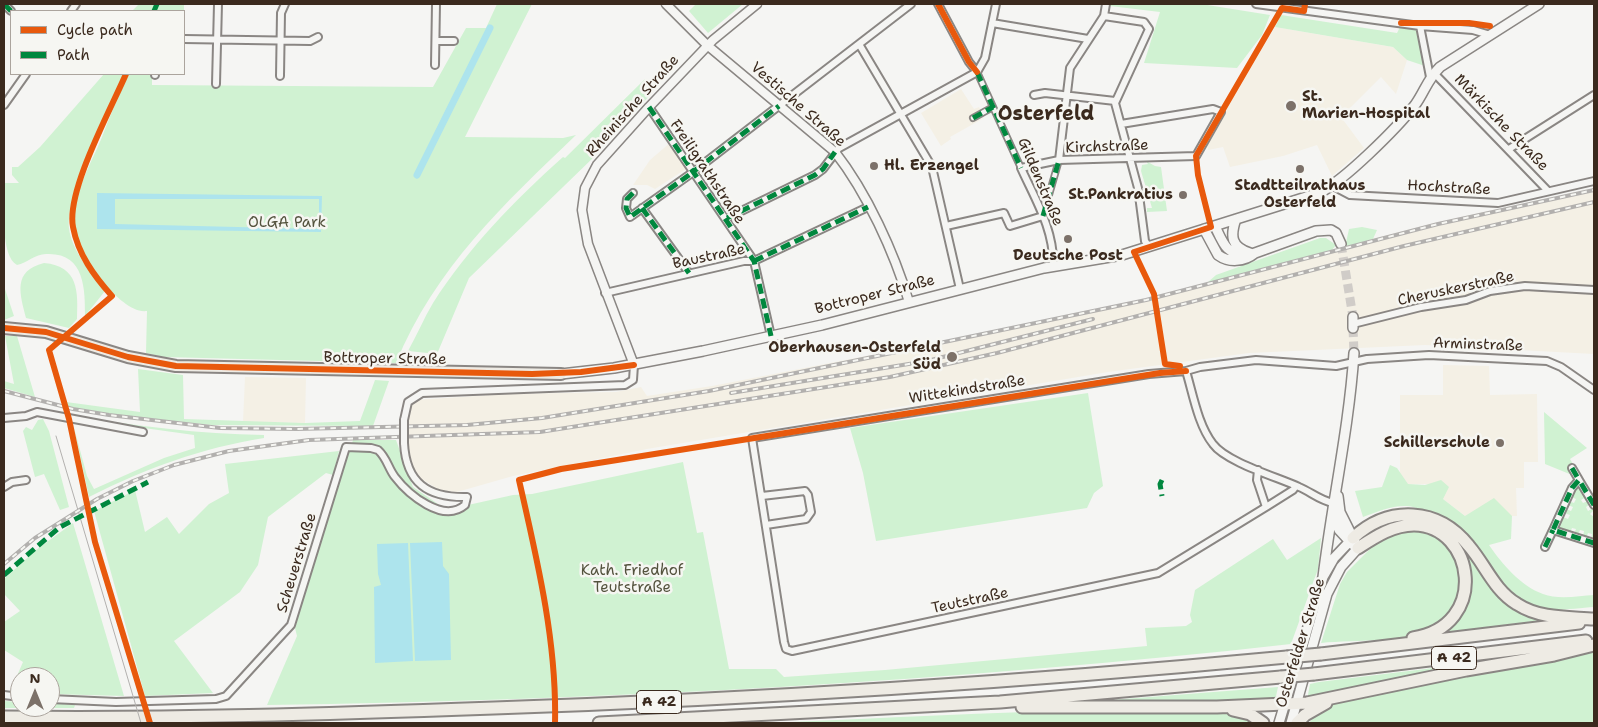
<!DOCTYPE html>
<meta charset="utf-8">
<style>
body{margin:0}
#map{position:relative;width:1598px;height:727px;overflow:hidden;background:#f5f5f3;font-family:"Shantell Sans",sans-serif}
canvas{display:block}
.frame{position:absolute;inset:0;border:5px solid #3b2a1e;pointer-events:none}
.legend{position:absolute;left:10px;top:10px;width:175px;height:65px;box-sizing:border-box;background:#f6f6f2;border:1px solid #aba49d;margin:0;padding:6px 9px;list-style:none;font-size:15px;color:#3b2a1e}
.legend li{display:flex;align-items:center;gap:10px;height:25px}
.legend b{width:25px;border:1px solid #aba49d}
.north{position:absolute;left:10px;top:667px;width:50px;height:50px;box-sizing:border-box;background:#f6f6f2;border:1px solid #aba49d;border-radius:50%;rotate:0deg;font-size:14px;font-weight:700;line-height:20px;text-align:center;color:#3b2a1e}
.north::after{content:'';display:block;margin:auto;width:18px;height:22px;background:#7c7169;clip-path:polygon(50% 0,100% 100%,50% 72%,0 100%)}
</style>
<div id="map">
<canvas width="1598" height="727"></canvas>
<div class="frame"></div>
<ul class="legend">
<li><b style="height:6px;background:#e8590c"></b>Cycle path</li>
<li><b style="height:6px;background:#00873e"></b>Path</li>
</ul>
<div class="north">N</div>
</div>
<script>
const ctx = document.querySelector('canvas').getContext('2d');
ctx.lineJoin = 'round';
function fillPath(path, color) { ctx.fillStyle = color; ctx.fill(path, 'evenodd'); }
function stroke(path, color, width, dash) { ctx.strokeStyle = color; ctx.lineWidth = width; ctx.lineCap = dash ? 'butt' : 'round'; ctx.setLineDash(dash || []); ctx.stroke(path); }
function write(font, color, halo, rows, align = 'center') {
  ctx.font = font + ' "Shantell Sans",sans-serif'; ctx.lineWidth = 5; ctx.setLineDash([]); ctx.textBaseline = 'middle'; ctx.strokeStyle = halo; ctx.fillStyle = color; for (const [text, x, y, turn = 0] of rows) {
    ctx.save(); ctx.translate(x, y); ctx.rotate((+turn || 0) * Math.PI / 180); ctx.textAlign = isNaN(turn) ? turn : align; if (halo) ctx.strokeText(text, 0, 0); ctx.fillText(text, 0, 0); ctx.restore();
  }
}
fillPath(new Path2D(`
 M1275 27 1393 47 1407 60 1396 94 1381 77 1341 117 1364 148 1332 176 1317 145 1283 156 1230 167 1223 147 1208 150 1207 143Z
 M961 89 974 109 979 107 984 118 950 137 951 139 941 146 921 113Z
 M671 142 689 167 655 189 647 185H633L650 160Z
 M1594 188V354L1425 345 1249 353 1108 372 647 449 513 476 457 492 441 491 420 478 412 467 405 444 407 408 415 400 506 394 616 392 641 387 647 396 712 386 974 335 1141 300 1434 223Z
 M1443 365 1489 366 1490 395 1537 394 1538 462H1524V488H1516L1517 516H1465L1443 499 1442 484H1400V395H1443Z
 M245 377 306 378 305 423 243 422Z`), '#f4f0e5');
fillPath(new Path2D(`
 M139 4H184V37V11H132Z
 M497 4H532L465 137 563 138 576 135C504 204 435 268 396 363L164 357 146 353 147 311C132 313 116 296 106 286 92 270 75 245 74 223 73 193 91 164 102 137 110 115 119 95 129 74H148L152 76V85L433 87 466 28H486Z
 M696 4H743L708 33 689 11Z
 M1110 4H1201L1270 15 1262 35 1237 68 1144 63 1160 12 1110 6Z
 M1281 15 1397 33 1400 27 1419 29 1425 66 1407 60 1393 47 1275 27Z
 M104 74H124C109 110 66 192 69 228 71 249 92 275 105 291L85 316C85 289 85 252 46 254 35 254 27 263 17 265 0 256 4 203 4 183H19L12 175V167H18L40 147Z
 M645 79 650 95 595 156 469 278 437 354 408 351C417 335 424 318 433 303 469 247 514 201 563 157L565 158Z
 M1146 161 1155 166 1161 167 1167 211 1147 212V208H1152L1141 171 1142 165 1148 164Z
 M1362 227 1377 230 1373 239 1345 247 1349 229Z
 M1320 238H1326L1336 245 1332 250 1207 283 1216 275Z
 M44 263C79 266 78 292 77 319L69 328 26 318C20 294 12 271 44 263Z
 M4 286 14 316 4 320Z
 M5 336H17L35 397 4 388V381L14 384Z
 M138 369 183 375 184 419 305 423 360 421 375 380 389 381 373 426 211 425 110 414 67 406 66 402 140 412Z
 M1088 393 1103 486 1094 493 1087 508 876 541 863 473 850 428Z
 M1544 412 1587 448 1570 459 1573 464 1567 467 1572 475 1545 464Z
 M72 415C136 426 199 434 264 435V438C202 448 146 468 89 497L73 424 87 476 94 489 164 458 195 448 194 435 72 418Z
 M43 419 49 431 69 507 60 510 44 474 35 477 23 431 26 427 32 430 38 420Z
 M353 440H396L413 487 438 504 441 511 513 495 532 494 683 462 697 533 703 532 729 669H776L784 677 885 670 1147 646 1145 628 1186 626 1192 622 1190 615 1195 590 1273 539 1287 560 1321 538 1318 569 1291 644C951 682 609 700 267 705L297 636 295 628 310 572Z
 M339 451 333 475 326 473 268 517 258 565 240 592 174 641 213 693 145 696 94 511 135 490 145 532 167 517 179 534 209 504 229 493 225 464Z
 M1390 465 1397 468 1408 484 1425 485 1441 480 1449 487 1443 499 1465 516 1494 498 1512 516 1511 539 1489 545C1502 564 1521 586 1543 594 1558 600 1579 596 1594 595V607C1574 608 1545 614 1526 605 1501 593 1493 569 1478 548 1467 531 1427 508 1407 506 1393 505 1376 512 1363 517L1355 491 1382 487Z
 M1577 489 1581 490 1586 497 1581 500 1583 503 1588 501 1590 504 1586 507 1588 511 1593 508 1594 510 1590 514 1594 517V540L1591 539 1592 534 1588 533 1586 538 1583 537 1584 531 1580 530 1578 535 1574 534 1576 529 1572 528 1570 533 1559 528 1563 517 1568 519 1570 515 1564 513 1566 509 1571 511 1573 507 1568 505 1569 501 1574 503 1576 499 1571 497Z
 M73 523 124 696 50 694V677H20V693L10 692 23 662 4 650V622L20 611 4 594V579L36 550Z
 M1439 525 1470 553 1496 594 1513 605 1551 619 1440 633C1459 610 1484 583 1463 552 1457 542 1447 534 1439 525Z
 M1420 529C1444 538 1451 549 1460 572 1464 581 1460 597 1455 605 1452 610 1449 617 1444 621 1417 645 1355 639 1321 643L1340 584 1347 572 1374 545V541L1390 533Z
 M1594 651V723H1309L1322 707 1333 703 1528 662Z
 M1482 662 1307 700 1310 684 1319 682Z
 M1278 687 1275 701 1085 702Z
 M4 701 20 702V707H50V703L75 705 74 708H4Z
 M1101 710 1124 714 1216 712 1238 714 1258 723H772C881 718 991 712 1101 710Z`), '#d0f2d2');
fillPath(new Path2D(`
 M97 193 322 196 321 232 97 229ZM115 199H319V229L115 224Z
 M442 542 443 566 449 574 451 660 415 661 410 543Z
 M408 543 413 661 375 663 374 587 381 585 378 574 377 544Z`), '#ade4ed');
stroke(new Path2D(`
 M417 175 490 28`), '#ade4ed', 7);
stroke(new Path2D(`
 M1341 244 1353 317
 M1353 328 1354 353`), '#d0ccc8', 9, [9, 4.5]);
const pedestrian = new Path2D(`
 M977 72 1021 168
 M973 118 993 107
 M1043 216 1059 160`);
const minor = new Path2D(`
 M4 4 11 11
 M938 4 969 62 977 72
 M1256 4 1420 26 1473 30 1490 35
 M71 11 76 4
 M1104 16 1144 22 1149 29 1115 103 1138 188 1145 241 1149 247
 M992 23 1088 39
 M1420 26 1430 77
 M184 39 310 41 318 37
 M436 41H454
 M859 44 932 167 960 289
 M435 65 436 4
 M1434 73 1548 191
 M155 75V74
 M280 76 281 13 285 4
 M216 84 218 4
 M1034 95 1045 93 1115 101
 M4 105 26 74
 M649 107 754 261 771 336
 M1509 149 1594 95
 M1059 160 1070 68 1104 16 1106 4
 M1333 186 1350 195 1498 203 1594 181
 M633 193 627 199 626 208 630 217 689 175 911 4
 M642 208 689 273
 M727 218 815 175 823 169 839 148 977 72 985 58 996 4
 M946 226 1004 213 1010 226 1043 216
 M1053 267C1055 231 1035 199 1021 168L1059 160 1196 156 1221 112 1213 109 1121 124
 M605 293 744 261H754L868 207
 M1353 324 1421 307 1466 300 1490 291 1525 286 1594 290
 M1186 371C1193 394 1198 425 1213 444 1226 462 1277 477 1299 487 1311 492 1319 500 1333 503
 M4 418 26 416 37 412 143 432
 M404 420 408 402 422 393 625 385 633 380 634 365
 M1572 468 1579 480
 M1258 470 1257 480 1266 507 1158 573 792 651 786 649 784 642 752 438 1149 374 1186 371 1200 367 1256 360 1336 366 1367 359 1429 355 1547 361 1561 367 1594 390
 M4 487 12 482 26 480
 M762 496 805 491 808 495 811 512 806 519 766 525
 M1594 505 1579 480 1572 488 1553 530 1594 543
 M1266 507 1293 490 1296 486
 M1545 547 1553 530
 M4 695 20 697
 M50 699 116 702 216 699 226 696 291 625 346 447 371 448 378 450C387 458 388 468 395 477 408 494 443 524 465 505L467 497C428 498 406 483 404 443`);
const tertiary = new Path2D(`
 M666 4 707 45 835 152C867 193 894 252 909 302
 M634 365 588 244 582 210 585 188 597 165 649 107 713 40 757 4`);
const secondary = new Path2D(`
 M1236 219C1230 236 1231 247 1250 253
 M1215 226C1223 243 1226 255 1247 255
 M1204 229 1218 255C1229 263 1244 262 1255 253L1316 231 1331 230 1336 233 1341 244
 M1353 317V328
 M561 374 614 368 703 351 822 325 1044 268 1122 255 1319 193C1344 181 1397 128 1415 105 1425 91 1427 80 1440 67L1539 4
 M1338 496 1340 512 1355 542
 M1333 513 1339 530 1353 545
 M1323 577C1332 503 1349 428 1354 353
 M1279 723 1323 577 1334 558 1353 538
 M1291 723 1327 594 1341 567 1358 548`);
const primary = new Path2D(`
 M4 328 46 332 128 357 176 366 561 374`);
const motorway = new Path2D(`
 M1353 538C1389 505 1438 507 1469 546 1486 566 1494 590 1517 604 1540 619 1568 617 1594 619
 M1358 548C1375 537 1393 525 1414 525 1475 526 1490 626 1413 638
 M1321 654 1579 623
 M1314 674 1586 641
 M1022 707H1217L1307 703 1466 670 1554 655 1594 645
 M1233 710 1250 714 1263 723
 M4 717C167 719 331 714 494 708 759 699 1023 682 1287 657
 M599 723 1000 702 1281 677
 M1297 723 1305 715 1326 703`);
stroke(pedestrian, '#8a8683', 8);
stroke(minor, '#8a8683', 10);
stroke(tertiary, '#8a8683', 11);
stroke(secondary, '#8a8683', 12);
stroke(primary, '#8a8683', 14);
stroke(motorway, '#8a8683', 15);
stroke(pedestrian, '#f5f5f3', 4.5);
stroke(minor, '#f5f5f3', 6);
stroke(tertiary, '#f5f5f3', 8);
stroke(secondary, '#f5f5f3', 9);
stroke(primary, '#eeebe4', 10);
stroke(motorway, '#eeebe4', 11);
stroke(new Path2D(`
 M56 436 141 723`), '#b2b0ae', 1);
const rail = new Path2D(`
 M4 391 73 409 109 415 220 428 297 429 467 425 542 418 709 391 1146 300 1438 224 1594 190
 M731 393 927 361 1093 319
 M4 564 35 538 97 499 133 481 174 465 229 451 309 440 540 432 890 377 997 353 1404 246 1594 202`);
stroke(rail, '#b2b0ae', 4);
stroke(rail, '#f6f6f2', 2, [5.5]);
const minorBridge = new Path2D(`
 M404 420V443`);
const motorwayBridge = new Path2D(`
 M1287 657 1321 654
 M1281 677 1314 674`);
stroke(minorBridge, '#8a8683', 10, []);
stroke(motorwayBridge, '#8a8683', 15, []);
stroke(minorBridge, '#f5f5f3', 6);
stroke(motorwayBridge, '#eeebe4', 11);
stroke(new Path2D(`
 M4 4 11 11
 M154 11 157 4
 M977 72 1021 168
 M649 107 754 261 771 336
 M973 118 993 107
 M633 193 627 199 626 208 630 217 689 175 779 106
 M642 208 689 273
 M1043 216 1059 160
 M727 218 815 175 823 169 835 152
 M754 261 868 207
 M1572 468 1579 480
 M1162 480 1160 484 1162 496
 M1594 505 1579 480 1572 488 1553 530 1594 543
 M1545 547 1553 530
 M4 575 60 527 148 482`), '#00873e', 5, [10, 5]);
stroke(new Path2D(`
 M938 4 969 62 977 72
 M1401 23H1469L1490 26
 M126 74C111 109 66 191 73 227 78 254 94 276 112 296L49 350 69 419 95 542 150 723
 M4 328 46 332 128 357 176 366 532 374 581 372 634 365
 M1180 366 1165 364 1154 294 1134 252 1211 227 1198 175 1196 156 1282 8 1304 11 1305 4
 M555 723C557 642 537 559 519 480L561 469 1160 373 1186 371`), '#e8590c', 6);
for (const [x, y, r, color] of [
 [1291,106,6,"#7c7169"],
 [874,166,5,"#7c7169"],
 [1300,169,5,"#7c7169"],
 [1183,195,5,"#7c7169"],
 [1068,239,5,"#7c7169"],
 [952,357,6,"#7c7169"],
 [1500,443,5,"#7c7169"]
]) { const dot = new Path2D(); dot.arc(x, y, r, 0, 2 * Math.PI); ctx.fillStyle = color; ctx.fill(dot); stroke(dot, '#f6f6f2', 2); }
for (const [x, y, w] of [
 [1454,658,45],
 [659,702,45]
]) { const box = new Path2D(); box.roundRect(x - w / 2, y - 11.5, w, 23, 4); ctx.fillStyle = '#f6f6f2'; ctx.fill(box); stroke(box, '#3b2a1e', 1); }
write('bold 14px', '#3b2a1e', null, [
 ["A 42",1454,658],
 ["A 42",659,702]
]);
write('bold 15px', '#3b2a1e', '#f6f6f2', [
 ["St.",1302,97,"left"],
 ["Marien-Hospital",1302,114,"left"],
 ["Hl. Erzengel",884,166,"left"],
 ["Stadtteilrathaus",1300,186,"center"],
 ["Osterfeld",1300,203,"center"],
 ["St.Pankratius",1173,195],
 ["Deutsche Post",1068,256,"center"],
 ["Oberhausen-Osterfeld",941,348],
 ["Süd",941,365],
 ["Schillerschule",1490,443]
], 'right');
write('15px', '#3b2a1e', '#f6f6f2', [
 ["Vestische Straße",798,105,41],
 ["Rheinische Straße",633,106,-48],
 ["Märkische Straße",1501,123,46],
 ["Kirchstraße",1107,147,-2],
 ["Freiligrathstraße",707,172,56],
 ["Gildenstraße",1040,182,67],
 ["Hochstraße",1449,188,3],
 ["Baustraße",709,257,-12],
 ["Cheruskerstraße",1456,289,-12],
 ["Bottroper Straße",875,295,-14],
 ["Arminstraße",1478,345,2],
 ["Bottroper Straße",385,359,1],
 ["Wittekindstraße",967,390,-9],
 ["Scheuerstraße",297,563,-73],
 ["Teutstraße",970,601,-12],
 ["Osterfelder Straße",1301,643,-73]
]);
write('15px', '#53523d', '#f6f6f2', [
 ["OLGA Park",287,223],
 ["Kath. Friedhof",632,571],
 ["Teutstraße",632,588]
]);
write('bold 20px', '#3b2a1e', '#f6f6f2', [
 ["Osterfeld",1046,115]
]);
</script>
